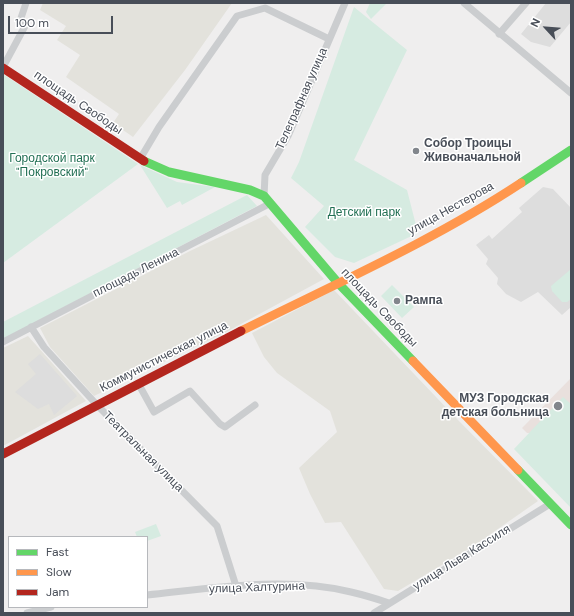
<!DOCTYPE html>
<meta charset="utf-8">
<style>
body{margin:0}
#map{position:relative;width:574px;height:616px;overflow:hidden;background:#efeeee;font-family:"DM Sans",sans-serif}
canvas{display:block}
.frame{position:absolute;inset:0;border:4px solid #484e58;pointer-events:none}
.legend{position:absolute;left:8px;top:536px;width:140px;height:72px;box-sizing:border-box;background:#fff;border:1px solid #b6b8bc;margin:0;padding:5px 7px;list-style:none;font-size:12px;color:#484e58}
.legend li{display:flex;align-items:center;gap:8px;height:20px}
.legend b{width:20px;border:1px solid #b6b8bc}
.north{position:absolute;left:526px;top:8px;width:40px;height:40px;-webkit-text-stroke:3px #fff;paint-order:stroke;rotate:296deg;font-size:11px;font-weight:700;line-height:16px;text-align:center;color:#484e58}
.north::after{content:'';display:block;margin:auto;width:14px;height:18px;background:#484e58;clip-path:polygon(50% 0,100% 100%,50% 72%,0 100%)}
.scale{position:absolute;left:8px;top:16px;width:105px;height:18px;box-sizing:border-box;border:2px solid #484e58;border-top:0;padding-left:5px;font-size:12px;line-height:14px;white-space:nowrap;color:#484e58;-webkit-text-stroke:3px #fff;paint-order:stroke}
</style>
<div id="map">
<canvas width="574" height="616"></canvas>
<div class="frame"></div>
<ul class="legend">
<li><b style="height:5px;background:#63d668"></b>Fast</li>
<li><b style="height:5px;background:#ff974d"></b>Slow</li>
<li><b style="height:5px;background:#b3261e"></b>Jam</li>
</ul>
<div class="north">N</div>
<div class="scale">100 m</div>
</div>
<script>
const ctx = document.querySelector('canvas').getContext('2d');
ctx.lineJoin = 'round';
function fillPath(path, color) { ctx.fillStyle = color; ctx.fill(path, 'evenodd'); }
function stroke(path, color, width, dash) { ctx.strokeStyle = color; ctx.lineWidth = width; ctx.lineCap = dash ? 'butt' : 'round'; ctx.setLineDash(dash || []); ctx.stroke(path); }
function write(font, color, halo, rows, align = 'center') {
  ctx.font = font + ' "DM Sans",sans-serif'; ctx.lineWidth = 3; ctx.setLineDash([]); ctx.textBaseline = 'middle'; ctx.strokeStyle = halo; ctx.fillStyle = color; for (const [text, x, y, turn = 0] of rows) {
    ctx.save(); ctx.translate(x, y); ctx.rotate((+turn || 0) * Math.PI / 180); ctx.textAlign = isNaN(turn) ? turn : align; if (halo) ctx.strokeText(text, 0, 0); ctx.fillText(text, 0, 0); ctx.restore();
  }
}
fillPath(new Path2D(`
 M43 3H232L185 70 133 137 113 123 119 114 66 77 80 55 57 40 66 26 40 10Z
 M266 215 324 279 228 331 94 396 50 347 40 328 190 251Z
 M334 290 457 419 538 501 472 547 398 591 384 589 341 522 325 523 310 494 299 468 337 432 330 411 277 373 264 357 252 333Z
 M28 336 86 401 3 446V348Z`), '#e3e2dc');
fillPath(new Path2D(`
 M546 3H571V22L550 47 531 42 521 34Z
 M543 187 553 189 571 208V307L562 315 538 292 521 302 506 294 497 284 498 278 486 264 488 259 476 245 489 235 492 239 522 212 519 208Z
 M40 354 77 396 54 415 49 404 38 409 15 392 36 374 28 364Z`), '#ddd');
fillPath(new Path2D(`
 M571 378V435L527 433 522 428Z`), '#e9e0dd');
fillPath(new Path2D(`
 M370 3H387L371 19 366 12Z
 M354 7 407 50 354 160 407 190 418 233 354 263 335 257 305 227 324 206 291 178 299 162Z
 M3 74 138 164 3 263Z
 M140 165 177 182 215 187 182 205 180 201 167 208Z
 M247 195 257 206 3 339V322Z
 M571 269V299L567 302H562L552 291 551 286Z
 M392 285 414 307 402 318 381 296Z
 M563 397 571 404V508L514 449Z
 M156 524 161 536 147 541V537H137L135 532Z`), '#d6ebe1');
stroke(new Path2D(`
 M464 3 571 93
 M499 34 526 3
 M3 67 25 26 20 21 26 3
 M140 159 159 127 237 16 265 8 329 39
 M264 196 265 175 288 136 345 3
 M31 327 44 347 97 405 217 526 236 586
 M3 342 269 204
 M138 383 154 412 190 391 220 424 225 427 255 405
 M147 595C214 588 285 576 351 592 364 595 377 599 389 603
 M27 613 51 607
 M374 613 550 504`), '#cbcdcf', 7);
stroke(new Path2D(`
 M144 161 169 172 250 190 264 196 338 283 413 361
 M521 183 571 150
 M518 470 571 525`), '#63d668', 9);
stroke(new Path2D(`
 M241 331C335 284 433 241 521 183
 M413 361 518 470`), '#ff974d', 9);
stroke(new Path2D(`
 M3 68 144 161
 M3 454 241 331`), '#b3261e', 9);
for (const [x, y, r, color] of [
 [416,151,4,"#82868c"],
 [397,301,4,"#82868c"],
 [558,406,5,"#82868c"]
]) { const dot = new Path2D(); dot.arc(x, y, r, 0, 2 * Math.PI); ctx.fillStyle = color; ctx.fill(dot); stroke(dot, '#fff', 1.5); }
write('12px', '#484e58', '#fff', [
 ["Телеграфная улица",302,99,-66],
 ["площадь Свободы",78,103,34],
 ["улица Нестерова",451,209,-29],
 ["площадь Ленина",136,273,-27],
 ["площадь Свободы",379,308,46],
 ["Коммунистическая улица",164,357,-27],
 ["Театральная улица",143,452,45],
 ["улица Льва Кассиля",462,558,-32],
 ["улица Халтурина",257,588,-2]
]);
write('bold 12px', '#484e58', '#fff', [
 ["Собор Троицы",424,144],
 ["Живоначальной",424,158],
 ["Рампа",405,301],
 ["МУЗ Городская",549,399,"right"],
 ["детская больница",549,413,"right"]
], 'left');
write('12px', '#227054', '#fff', [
 ["Городской парк",52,159],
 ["\"Покровский\"",52,173],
 ["Детский парк",364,213]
]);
</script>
